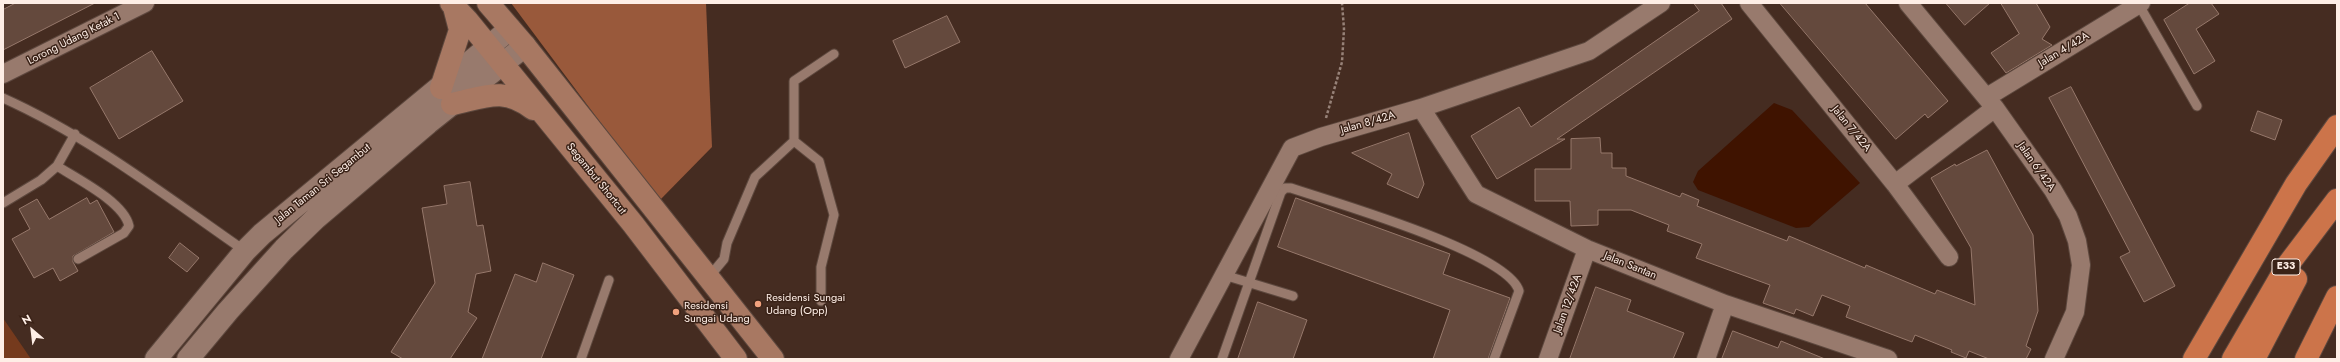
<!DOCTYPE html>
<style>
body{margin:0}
#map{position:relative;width:2340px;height:362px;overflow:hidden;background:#452c21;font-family:Jost,sans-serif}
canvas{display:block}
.frame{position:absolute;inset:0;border:4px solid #feeee6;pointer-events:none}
.north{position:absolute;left:12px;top:310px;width:40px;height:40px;-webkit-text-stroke:3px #3a2217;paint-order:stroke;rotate:332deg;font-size:11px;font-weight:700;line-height:16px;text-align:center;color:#feeee6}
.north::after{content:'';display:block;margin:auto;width:14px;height:18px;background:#feeee6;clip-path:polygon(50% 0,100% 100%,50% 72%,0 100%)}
</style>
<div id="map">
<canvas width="2340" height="362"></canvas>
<div class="frame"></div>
<div class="north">N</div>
</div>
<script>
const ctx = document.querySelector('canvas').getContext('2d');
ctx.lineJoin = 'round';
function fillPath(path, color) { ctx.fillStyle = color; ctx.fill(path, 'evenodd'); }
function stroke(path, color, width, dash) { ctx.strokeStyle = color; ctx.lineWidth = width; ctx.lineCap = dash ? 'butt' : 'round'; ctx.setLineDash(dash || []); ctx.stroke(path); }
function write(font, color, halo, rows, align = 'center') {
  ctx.font = font + ' Jost,sans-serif'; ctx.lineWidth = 3; ctx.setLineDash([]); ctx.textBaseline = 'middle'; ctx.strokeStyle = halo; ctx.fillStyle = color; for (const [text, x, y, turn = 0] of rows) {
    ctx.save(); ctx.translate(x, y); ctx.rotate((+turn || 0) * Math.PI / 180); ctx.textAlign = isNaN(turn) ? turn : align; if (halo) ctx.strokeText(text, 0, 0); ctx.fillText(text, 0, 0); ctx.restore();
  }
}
fillPath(new Path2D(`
 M3 318 31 359H3Z`), '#753a1d');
fillPath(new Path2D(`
 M511 3H706L712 147 659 201Z`), '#99593b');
fillPath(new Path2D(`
 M1774 103 1792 110 1860 183 1809 227 1796 228 1698 190 1693 182 1698 171Z`), '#3f1300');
const building = new Path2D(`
 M16 3H95L3 50V10Z
 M1694 3H1721L1732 19 1557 139H1565L1497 179 1471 136 1519 107 1531 127 1699 11Z
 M1780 3H1865L1948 101 1928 118 1925 114 1896 139Z
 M1946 3H1990L1965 25Z
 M2001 3H2036L2050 27 2042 39 2052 45 2006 73 1991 53 2019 34Z
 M2190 3H2211L2219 14 2196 29 2215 61 2194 74 2164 20Z
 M947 16 960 42 905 68 893 41Z
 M152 51 183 101 119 139 90 88Z
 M2071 87 2175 286 2144 302 2120 257 2130 252 2049 98Z
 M2258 111 2282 120 2275 140 2251 131Z
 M1409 133 1424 184 1418 198 1387 184 1392 174 1352 153Z
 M1600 138 1601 153H1612V168H1626V176L1680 197 1682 193 1699 200 1697 206 1787 241 1789 236 1865 268 1866 265 1935 294 1937 290 1975 305 1971 248 1931 178 1955 164 1956 166 1987 150 2033 235 2038 311 2026 346 2031 349 2026 359H1989L1969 351 1966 358 1951 352 1952 350 1915 335 1912 342 1846 317 1850 306 1822 295 1813 316 1796 309 1794 314 1763 303 1770 285 1696 258 1702 244 1667 231 1669 225 1631 210H1598V225L1571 226 1570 201H1535V169H1571V139Z
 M470 182 477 226 483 225 491 271 476 274 468 312 477 318 450 359H403L391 352 435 283 422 208 447 204 444 186Z
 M87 198 90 204 97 200 114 232 73 256V262L78 271 60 281 53 268 34 278 12 239 30 229 19 209 37 199 49 219Z
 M1296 198 1450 254 1443 274 1510 298 1488 359H1433L1450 310 1278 247Z
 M180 243 199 258 187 272 169 258Z
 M543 263 574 275 541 359H482L515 274 536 282Z
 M1596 287 1631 300 1627 311 1684 333 1673 359H1570Z
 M1258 302 1307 320 1293 359H1238Z
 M1733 331 1778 348 1781 341 1825 359H1722Z`);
fillPath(building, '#64493d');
stroke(building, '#96786b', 1);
const service = new Path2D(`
 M2139 5 2197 106
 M3 98C90 137 167 197 245 251
 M794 141 819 161 834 215 821 267V301
 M57 166C77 179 124 202 129 226L124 233 78 259
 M3 203 41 180 57 166 75 134
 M1224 275 1293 296
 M709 277 724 259 727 243 755 177 794 141V81L834 54
 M581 359 609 280
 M1222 359 1281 192 1285 188H1291C1332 202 1508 252 1519 291L1494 359`);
const minor = new Path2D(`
 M1749 3 1895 184 1949 257
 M1908 3 1995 108 2053 190 2068 216 2077 241 2081 265 2075 312 2054 359
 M3 74 145 3
 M1987 97 2141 3
 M1421 108 1476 194 1587 249 1725 304 1888 359
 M1895 184 1995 108
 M1179 359 1292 148 1321 137 1421 108 1589 51 1661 3
 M1548 359 1587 249
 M1706 359 1725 304`);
const tertiary = new Path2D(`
 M156 359 245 251 262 234 510 29
 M188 359 228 311 284 249 316 218 428 123 525 46`);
const secondary = new Path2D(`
 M451 3 467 20 633 224 736 359
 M488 3 525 46 773 359
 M441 88 460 30 454 7
 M452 104C485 97 504 86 533 109`);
const motorway = new Path2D(`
 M2194 359 2296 184 2337 126
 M2233 359 2287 266 2337 200
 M2254 359 2296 279
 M2306 359 2337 297`);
stroke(service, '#5d483e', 11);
stroke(minor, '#5d483e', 20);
stroke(tertiary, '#5d483e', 24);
stroke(secondary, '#5d483e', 24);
stroke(motorway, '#5d483e', 24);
stroke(new Path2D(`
 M1326 118 1342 62 1344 29 1342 3`), '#978278', 2.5, [3, 2]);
stroke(service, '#987a6d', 9);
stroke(minor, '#987a6d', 18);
stroke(tertiary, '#987a6d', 22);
stroke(secondary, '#a87862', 22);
stroke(motorway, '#cc744a', 22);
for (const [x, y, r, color] of [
 [758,304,4,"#f1a17d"],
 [676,312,4,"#f1a17d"]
]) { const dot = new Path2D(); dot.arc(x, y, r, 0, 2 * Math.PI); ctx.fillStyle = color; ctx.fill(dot); stroke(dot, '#3a2217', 1.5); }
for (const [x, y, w] of [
 [2286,267,28]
]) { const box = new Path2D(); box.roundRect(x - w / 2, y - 8, w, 16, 3); ctx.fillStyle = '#3a2217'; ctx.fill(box); stroke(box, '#feeee6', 1); }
write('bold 10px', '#feeee6', null, [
 ["E33",2286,267]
]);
write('11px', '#feeee6', '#3a2217', [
 ["Lorong Udang Ketak 1",74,39,-27],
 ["Jalan 4/42A",2064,50,-31],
 ["Jalan 8/42A",1368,123,-16],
 ["Jalan 7/42A",1851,129,51],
 ["Jalan 6/42A",2036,167,55],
 ["Segambut Shortcut",596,179,51],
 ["Jalan Taman Sri Segambut",323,184,-39],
 ["Jalan Santan",1630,266,22],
 ["Jalan 12/42A",1568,304,-70]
]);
write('11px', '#feeee6', '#3a2217', [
 ["Residensi Sungai",766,298],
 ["Udang (Opp)",766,311],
 ["Residensi",684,306],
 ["Sungai Udang",684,319]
], 'left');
</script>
